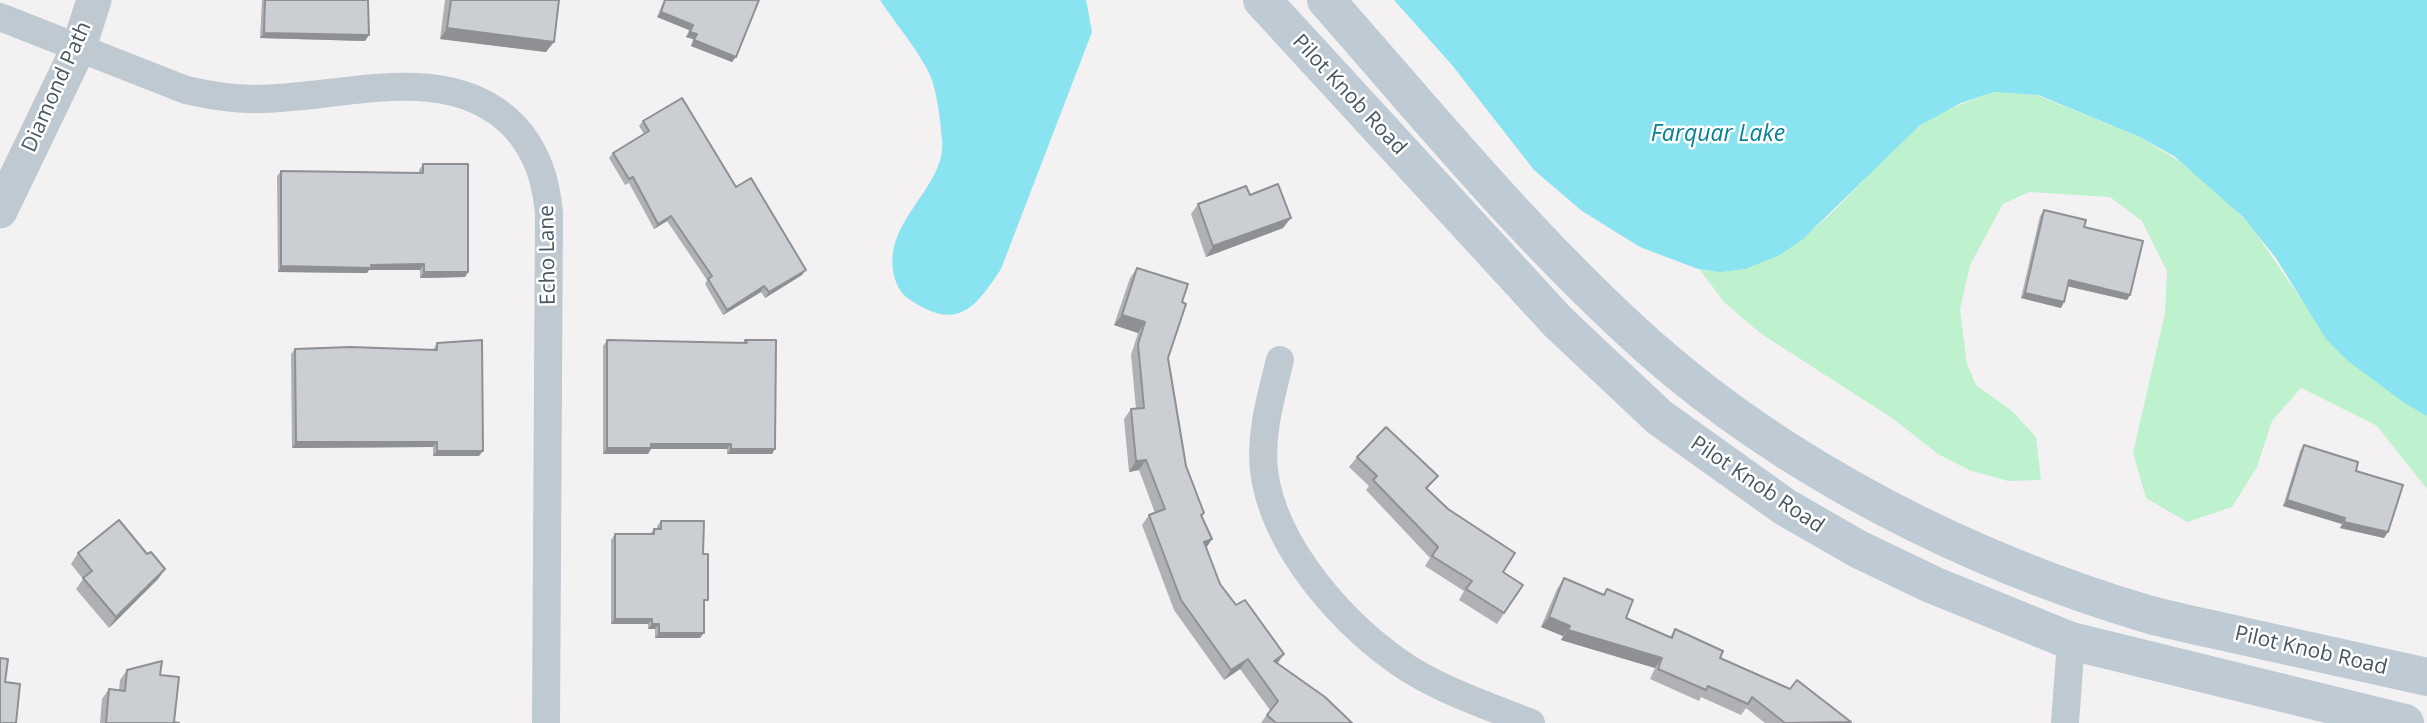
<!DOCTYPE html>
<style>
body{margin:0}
canvas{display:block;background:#f3f1f1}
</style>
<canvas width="2427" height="723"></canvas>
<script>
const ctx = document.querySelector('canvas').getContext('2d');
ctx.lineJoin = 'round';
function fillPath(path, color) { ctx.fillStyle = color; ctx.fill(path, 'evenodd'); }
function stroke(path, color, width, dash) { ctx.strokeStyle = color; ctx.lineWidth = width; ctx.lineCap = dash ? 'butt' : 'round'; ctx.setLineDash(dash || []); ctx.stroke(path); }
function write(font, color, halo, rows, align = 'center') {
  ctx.font = font + ' "Open Sans",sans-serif'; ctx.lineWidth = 5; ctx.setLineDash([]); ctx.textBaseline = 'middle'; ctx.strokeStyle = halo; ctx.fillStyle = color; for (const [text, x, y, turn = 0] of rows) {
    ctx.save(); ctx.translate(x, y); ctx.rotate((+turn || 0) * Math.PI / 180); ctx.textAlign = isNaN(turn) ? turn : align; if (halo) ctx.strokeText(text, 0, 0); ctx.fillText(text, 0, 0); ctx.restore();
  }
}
fillPath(new Path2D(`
 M1994 92 2036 95 2140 137 2179 161 2219 192 2253 229 2333 346 2427 416V489L2377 426 2301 388 2272 421 2257 467 2232 507 2187 522 2146 498 2133 453 2165 313 2167 271 2142 221 2110 197 2029 192 2003 204 1970 265 1960 309 1967 364 1976 385 2012 411 2036 437 2041 480 2008 481 1969 470 1938 454 1892 418 1760 333 1724 302 1700 270C1794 282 1849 186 1912 132 1935 113 1966 102 1994 92Z`), '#bef2ce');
fillPath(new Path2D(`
 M880 0H1086L1092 32 1001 269C980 300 963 329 922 307 910 300 901 296 896 282 876 223 948 189 942 139 940 119 937 88 928 71 915 46 895 23 880 0Z
 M1394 0H2427V416L2403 402 2348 361 2326 339 2276 258 2243 217 2174 156 2140 137 2038 95 1994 92 1961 103 1919 126 1803 239 1778 256 1745 269 1720 272 1698 269 1640 247 1582 211 1534 170 1452 65Z`), '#89e3f1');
stroke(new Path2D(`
 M0 17 186 90C208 95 231 99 254 99 338 100 447 57 514 126 537 151 546 180 549 213L546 723
 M1280 360C1271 397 1260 433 1264 471 1274 549 1346 628 1409 669 1446 692 1491 707 1531 723
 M2065 723 2071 641`), '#bec9d1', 28);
stroke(new Path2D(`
 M0 211 79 47 94 0`), '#bec9d1', 35);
stroke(new Path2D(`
 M1262 0 1558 322 1659 417 1785 507 1858 549 1933 585 2071 641 2405 723
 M1326 0C1430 118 1531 242 1649 347 1788 470 1969 561 2147 614 2176 622 2208 628 2238 635 2301 649 2364 663 2427 677`), '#becbd5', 38);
fillPath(new Path2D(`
 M262 0H368L365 41 260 38Z
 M445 0H559L546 52 440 39Z
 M664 0H759L732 62 691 46 693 39 686 37 689 30 657 17Z
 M643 121 736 187 802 275 765 298 761 292 723 315 705 284 707 280 667 221 654 229 629 183 625 185 609 158 613 153 644 134 639 126Z
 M423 164 468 272 465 277 420 278V270H369L367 273 278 272 277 176 281 171 419 173V170Z
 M1250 195 1283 228 1206 257 1191 214 1198 204Z
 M2044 210 2084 227 2130 295 2127 300 2068 286 2061 308 2021 298 2040 216Z
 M1137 268 1182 302 1168 358 1186 466 1204 513 1202 517 1212 539 1206 547 1220 584 1236 605 1284 654 1277 663 1352 723H1261L1270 710 1240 669 1224 680 1174 610 1142 525 1149 515 1155 513 1139 470 1129 472 1124 419 1131 409H1136L1131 355 1138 333 1114 325 1130 278Z
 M607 340 742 343 745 340H776L772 454H727V449H651L648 454H603V346Z
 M437 343 479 456H433V447L292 448 291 354 295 349 433 350Z
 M2304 445 2356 471 2388 532 2384 538 2340 528 2342 524 2283 506 2300 451Z
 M1357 457 1438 476 1427 489 1503 572 1523 585 1497 624 1459 600 1464 591 1425 566 1430 558 1366 490 1369 486 1349 467Z
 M661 521 703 554 705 605 700 638H655V629H648V624H611V540L615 534H650L654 529H657V526Z
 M78 553 147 554 165 569 158 579 109 628 76 589 83 579 71 564Z
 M1564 578 1603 595 1607 589 1626 618 1670 637 1675 629 1720 658 1850 723H1765L1746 708 1741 715 1701 697 1699 701 1650 679 1655 668 1561 640 1563 636 1541 627 1557 589Z
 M127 670 160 675 174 722 179 723H100L102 699 109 689 119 690 120 680Z`), '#afb1b5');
fillPath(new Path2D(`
 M661 12 693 25 689 30 657 17Z
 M447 28 554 42 546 52 440 39Z
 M690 32 697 34 693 39 686 37Z
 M264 33 369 35 365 41 260 38Z
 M694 40 736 57 732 62 691 46Z
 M671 216 667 221 654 229 658 224Z
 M1291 218 1283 228 1206 257 1213 246Z
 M424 264 420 270H369L367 273 278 272 281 266Z
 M806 270 802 275 765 298 769 292Z
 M424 272H468L465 277 420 278Z
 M2069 280 2130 295 2127 300 2066 286Z
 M764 286 761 292 723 315 727 310Z
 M2025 293 2064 302 2061 308 2021 298Z
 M1122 315 1145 322 1138 333 1114 325Z
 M296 442H437L433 447 292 448Z
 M651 444H731L727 449H651L648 454H603L607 448Z
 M731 449H775L772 454H727Z
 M437 451H483L479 456H433Z
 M1146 460 1139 470 1129 472 1136 461Z
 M2287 500 2345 518 2342 524 2283 506Z
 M2344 522 2388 532 2384 538 2340 528Z
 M1212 539 1205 550 1204 542Z
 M165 569 158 579 109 628 116 617Z
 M1549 617 1570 626 1563 636 1541 627Z
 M615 619H652L648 624H611Z
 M652 624H659L655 629H648Z
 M1568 630 1662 658 1655 668 1561 640Z
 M659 633H704L700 638H655Z
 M1284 654 1277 664 1274 661Z
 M1248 659 1240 669 1224 680 1231 670Z`), '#8e9094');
const building = new Path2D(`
 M265 0H368L369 35 264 33Z
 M451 0H559L554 42 447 28Z
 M665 0H759L736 57 694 40 697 34 690 32 693 25 661 12Z
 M682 98 736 187 751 178 806 270 769 292 764 286 727 310 708 279 712 276 671 216 658 224 633 177 629 179 613 153 649 131 643 121Z
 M423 164H468V272H424V264L371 265V268L281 266V171L423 173Z
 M1278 184 1291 218 1213 246 1198 204 1246 186 1250 195Z
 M2044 210 2086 220 2084 227 2143 241 2130 295 2069 280 2064 302 2025 293Z
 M1137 268 1188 284 1182 302 1186 304 1168 358 1186 466 1204 513 1201 515 1212 539 1204 542 1220 584 1236 605 1245 600 1284 654 1274 661 1325 697 1352 723H1276L1267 715 1278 701 1248 659 1231 670 1181 600 1149 515 1165 509 1146 460 1136 461 1131 409 1144 408 1138 344 1145 322 1122 315Z
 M482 340 483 451H437V442H296L295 349 350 347 437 350V343Z
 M607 340 747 343 745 340H776L775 449H731V444H651V448H607Z
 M1386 427 1438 476 1426 488 1448 509 1515 553 1503 572 1523 585 1504 613 1466 589 1472 581 1432 556 1438 547 1373 480 1377 476 1357 457Z
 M2304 445 2358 462 2356 471 2403 485 2388 532 2344 522 2345 518 2287 500Z
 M119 520 147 554 151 552 165 569 116 617 83 578 92 571 78 553Z
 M661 521H704L703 554H708V600H704V633H659V624H652V619H615V534H654V529H661Z
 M1564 578 1604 595 1607 589 1633 600 1626 618 1672 638 1675 629 1723 651 1720 658 1790 689 1797 680 1851 722 1785 723 1752 697 1748 704 1708 686 1706 690 1658 669 1662 658 1568 630 1570 626 1549 617Z
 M0 658 8 659 5 682 20 684 16 723H0Z
 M162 661 160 675 179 677 174 722 179 723H106L109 689 125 691 127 670Z`);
fillPath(building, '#cbced3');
stroke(building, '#8e9094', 2);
write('21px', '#475660', '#fff', [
 ["Diamond Path",57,87,-66],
 ["Pilot Knob Road",1349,95,47],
 ["Echo Lane",548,255,-91],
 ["Pilot Knob Road",1757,485,34],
 ["Pilot Knob Road",2311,651,13]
]);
write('italic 23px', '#078194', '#fff', [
 ["Farquar Lake",1718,134]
]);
</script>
